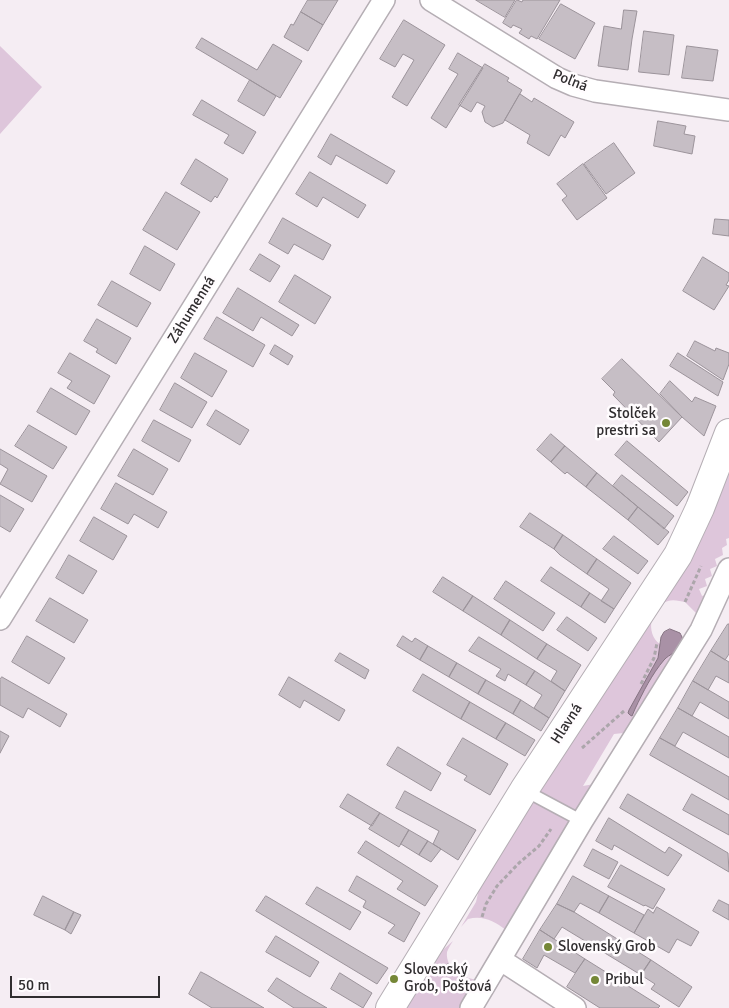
<!DOCTYPE html>
<meta charset="utf-8">
<style>
body{margin:0}
#map{position:relative;width:729px;height:1008px;overflow:hidden;background:#f5edf3;font-family:Signika,sans-serif}
canvas{display:block}
.scale{position:absolute;left:10px;top:976px;width:150px;height:22px;box-sizing:border-box;border:2px solid #302d2f;border-top:0;padding-left:6px;font-size:15px;line-height:18px;white-space:nowrap;color:#302d2f;-webkit-text-stroke:4px #fffcfe;paint-order:stroke}
</style>
<div id="map">
<canvas width="729" height="1008"></canvas>
<div class="scale">50 m</div>
</div>
<script>
const ctx = document.querySelector('canvas').getContext('2d');
ctx.lineJoin = 'round';
function fillPath(path, color) { ctx.fillStyle = color; ctx.fill(path, 'evenodd'); }
function stroke(path, color, width, dash) { ctx.strokeStyle = color; ctx.lineWidth = width; ctx.lineCap = dash ? 'butt' : 'round'; ctx.setLineDash(dash || []); ctx.stroke(path); }
function write(font, color, halo, rows, align = 'center') {
  ctx.font = font + ' Signika,sans-serif'; ctx.lineWidth = 5; ctx.setLineDash([]); ctx.textBaseline = 'middle'; ctx.strokeStyle = halo; ctx.fillStyle = color; for (const [text, x, y, turn = 0] of rows) {
    ctx.save(); ctx.translate(x, y); ctx.rotate((+turn || 0) * Math.PI / 180); ctx.textAlign = isNaN(turn) ? turn : align; if (halo) ctx.strokeText(text, 0, 0); ctx.fillText(text, 0, 0); ctx.restore();
  }
}
fillPath(new Path2D(`
 M0 46 42 87 0 134Z
 M729 457V538L726 539 727 545 722 548 723 555 715 559 717 566 710 569 712 576 705 579 707 586 699 589 702 596 715 592 697 614 685 602C680 601 673 599 668 601 650 606 645 634 660 644L664 632 670 629 680 633 683 638 633 732 614 734 583 786 600 783 506 930C494 921 483 915 468 919L461 927 476 902 482 876Z
 M453 941C451 944 448 949 447 952 445 970 465 979 479 980L461 1008H401L429 962Z`), '#dec6db');
const water = new Path2D(`
 M670 629 680 633C682 637 684 640 682 645 679 652 669 654 664 660 652 674 643 692 635 709L632 716 630 715 628 713 629 710 658 658 661 637 664 632Z`);
fillPath(water, '#a991a6');
stroke(water, '#857382', 1);
const building = new Path2D(`
 M308 0H338L323 25 301 12Z
 M476 0H515L505 17Z
 M517 0 522 2 523 0H560L537 39 531 36 529 39 519 33 522 29 513 25 511 28 503 23Z
 M561 4 595 23 575 59 539 39Z
 M624 10 637 11 632 39 628 70 598 66 604 26 621 29Z
 M301 12 323 25 308 51 284 37 291 24 293 25Z
 M404 20 445 45 407 106 392 97 414 60 403 54 395 67 380 59Z
 M644 31 674 35 669 75 639 72Z
 M202 38 257 70 273 44 302 61 280 98 196 48Z
 M687 46 718 50 713 81 682 78Z
 M458 53 483 68 446 128 431 118 458 74 449 69Z
 M485 64 509 78 507 81 522 90 503 123 493 127 485 122 482 112 485 106 477 102 471 112 459 105Z
 M250 80 276 96 264 116 238 101Z
 M520 94 532 102 534 98 574 122 565 138 561 135 549 156 527 143 530 135 505 120Z
 M202 100 256 132 243 154 224 143 229 135 193 115Z
 M658 121 686 126 684 134 695 136 692 154 654 146Z
 M331 134 395 171 387 184 336 155 331 165 318 157Z
 M614 143 635 173 606 194 584 164Z
 M196 159 228 179 217 198 215 196 211 202 181 184Z
 M583 164 607 198 577 220 562 200 567 196 557 184Z
 M310 172 366 205 358 218 323 197 317 207 296 194Z
 M166 192 200 212 177 250 143 230Z
 M283 218 331 245 323 260 294 244 288 254 269 243Z
 M715 219 729 220V236L713 234Z
 M145 246 175 264 160 291 130 274Z
 M260 254 280 266 270 282 250 270Z
 M703 257 729 273V280L726 285 729 286 714 310 683 291Z
 M295 275 331 297 315 324 279 302Z
 M112 281 151 303 137 327 98 305Z
 M238 288 299 325 292 336 261 317 253 331 223 313Z
 M217 317 265 345 253 367 204 339Z
 M97 319 131 338 116 364 96 352 98 349 84 341Z
 M695 341 715 351 716 348 729 353V364L723 380 687 356Z
 M275 345 293 356 288 365 270 354Z
 M70 353 110 376 94 404 67 388 72 381 58 373Z
 M195 353 227 371 212 397 181 378Z
 M678 353 723 382 718 396 670 366Z
 M622 359 682 417 659 442 613 395 615 392 602 379Z
 M670 381 692 402 695 397 716 406 704 436 682 417 660 394Z
 M175 383 207 402 192 428 160 410Z
 M51 388 90 411 76 435 37 412Z
 M216 410 249 430 240 445 207 425Z
 M154 420 191 440 179 462 142 441Z
 M29 425 67 447 53 469 15 446Z
 M551 434 565 446 551 462 537 450Z
 M627 441 688 492 677 506 615 455Z
 M565 446 597 473 586 487 567 472 565 474 551 462Z
 M0 449 47 476 32 502 0 484 8 469 0 464Z
 M134 449 168 469 153 495 118 476Z
 M597 473 638 507 628 520 586 487Z
 M622 475 674 516 664 529 613 486Z
 M116 483 167 512 158 528 134 514 128 524 101 509Z
 M0 495 24 509 10 532 0 526Z
 M638 507 669 532 658 545 628 520Z
 M530 513 563 535 554 549 520 527Z
 M94 517 127 536 113 560 80 541Z
 M563 535 597 559 587 574 560 555 554 549Z
 M614 536 648 561 638 574 603 549Z
 M69 555 97 571 83 594 56 578Z
 M597 559 631 583 614 609 601 601 609 589 587 574Z
 M551 567 590 593 581 607 541 581Z
 M443 577 473 596 463 611 433 592Z
 M506 581 555 613 543 631 494 599Z
 M590 593 614 609 605 623 581 607Z
 M473 596 510 620 501 635 463 611Z
 M50 598 88 620 74 643 36 621Z
 M567 617 597 638 588 651 557 630Z
 M510 620 547 644 537 659 501 635Z
 M728 624H729V654L725 660 711 651Z
 M27 636 65 658 49 684 12 662Z
 M403 636 412 642 415 638 428 646 420 660 397 646Z
 M479 637 535 671 526 685 508 674 505 681 496 676 501 669 469 651Z
 M547 644 581 665 565 691 551 681 557 671 537 659Z
 M428 646 457 663 449 677 420 660Z
 M711 651 729 662V683L716 676 708 690 693 681Z
 M340 653 369 670 365 679 335 661Z
 M457 663 486 680 478 694 449 677Z
 M535 671 565 691 549 718 534 708 542 695 526 685Z
 M423 674 470 702 461 719 413 691Z
 M2 677 67 714 60 727 28 708 23 718 0 705V680Z
 M289 677 345 710 339 721 304 700 300 708 279 695Z
 M486 680 521 700 513 714 478 694Z
 M693 681 729 702V719L700 702 692 716 678 708Z
 M521 700 549 718 541 731 513 714Z
 M470 702 506 723 496 739 461 719Z
 M678 708 729 737V758L683 732 675 746 660 738Z
 M506 723 535 740 525 756 496 739Z
 M0 731 9 736 0 753Z
 M463 738 508 764 490 795 464 780 467 776 447 765Z
 M660 738 729 777V800L650 755Z
 M398 747 441 773 431 791 387 765Z
 M405 791 476 830 458 860 433 844 439 831 396 808Z
 M348 794 380 813 372 826 340 807Z
 M628 794 728 853 729 872 620 808Z
 M692 794 729 815V835L683 810Z
 M380 813 409 830 399 847 369 829Z
 M609 818 665 853 669 847 682 855 668 876 614 845 612 850 596 841Z
 M409 830 428 841 419 855 401 844Z
 M366 841 438 886 425 906 397 889 403 881 358 853Z
 M428 841 441 849 431 862 419 855Z
 M593 849 618 862 609 879 584 866Z
 M621 865 665 889 653 909 645 905 644 906 608 887Z
 M357 876 420 913 404 942 388 933 395 925 363 907 366 901 349 891Z
 M573 876 609 896 599 913 580 903 574 912 557 904Z
 M317 887 361 912 350 930 306 904Z
 M43 896 74 912 65 930 34 915Z
 M266 896 388 968 377 984 256 911Z
 M609 896 644 915 634 933 599 913Z
 M719 900 729 905V920L713 911Z
 M557 904 574 912 651 960 641 975 562 927 554 939 540 930Z
 M657 907 699 932 691 946 677 939 669 953 634 933 648 909 653 913Z
 M74 912 81 915 71 934 65 930Z
 M540 930 585 959 575 973 544 955 537 968 523 959Z
 M276 936 319 962 310 977 266 952Z
 M585 959 660 1006 658 1008H600L567 987Z
 M651 960 692 987 679 1007 651 989 655 984 641 975Z
 M201 972 207 975 264 1008H212L189 994Z
 M340 973 372 993 363 1008 331 989Z
 M277 978 303 994 327 1008H294L268 991Z`);
fillPath(building, '#c6bec5');
stroke(building, '#9b939a', 1);
const service = new Path2D(`
 M524 790 582 821`);
const minor = new Path2D(`
 M431 0 557 78 573 85 595 91 729 110
 M0 619 384 0
 M501 960 575 1008
 M471 1008 582 821 701 630 729 569`);
const tertiary = new Path2D(`
 M390 1008 524 790 678 555 700 508 729 433`);
stroke(service, '#b5aeb4', 14);
stroke(minor, '#b5aeb4', 24);
stroke(tertiary, '#b5aeb4', 30);
stroke(new Path2D(`
 M685 602 701 566
 M641 684 654 658 657 643
 M582 748 624 711
 M482 917 486 904 497 886 519 863 539 846 551 829
 M442 971 449 964`), '#aca6ab', 3, [4, 2.5]);
stroke(service, '#fff', 11);
stroke(minor, '#fff', 21);
stroke(tertiary, '#fff', 28);
for (const [x, y, r, color] of [
 [666,423,5,"#758737"],
 [548,947,5,"#758737"],
 [394,979,5,"#758737"],
 [595,980,5,"#758737"]
]) { const dot = new Path2D(); dot.arc(x, y, r, 0, 2 * Math.PI); ctx.fillStyle = color; ctx.fill(dot); stroke(dot, '#fffcfe', 2); }
write('15px', '#302d2f', '#fffcfe', [
 ["Poľná",570,81,22],
 ["Záhumenná",192,310,-58],
 ["Hlavná",567,724,-57]
]);
write('15px', '#302d2f', '#fffcfe', [
 ["Stolček",656,414,"right"],
 ["prestri sa",656,431,"right"],
 ["Slovenský Grob",558,947],
 ["Slovenský",404,970],
 ["Grob, Poštová",404,987],
 ["Pribul",605,980]
], 'left');
</script>
